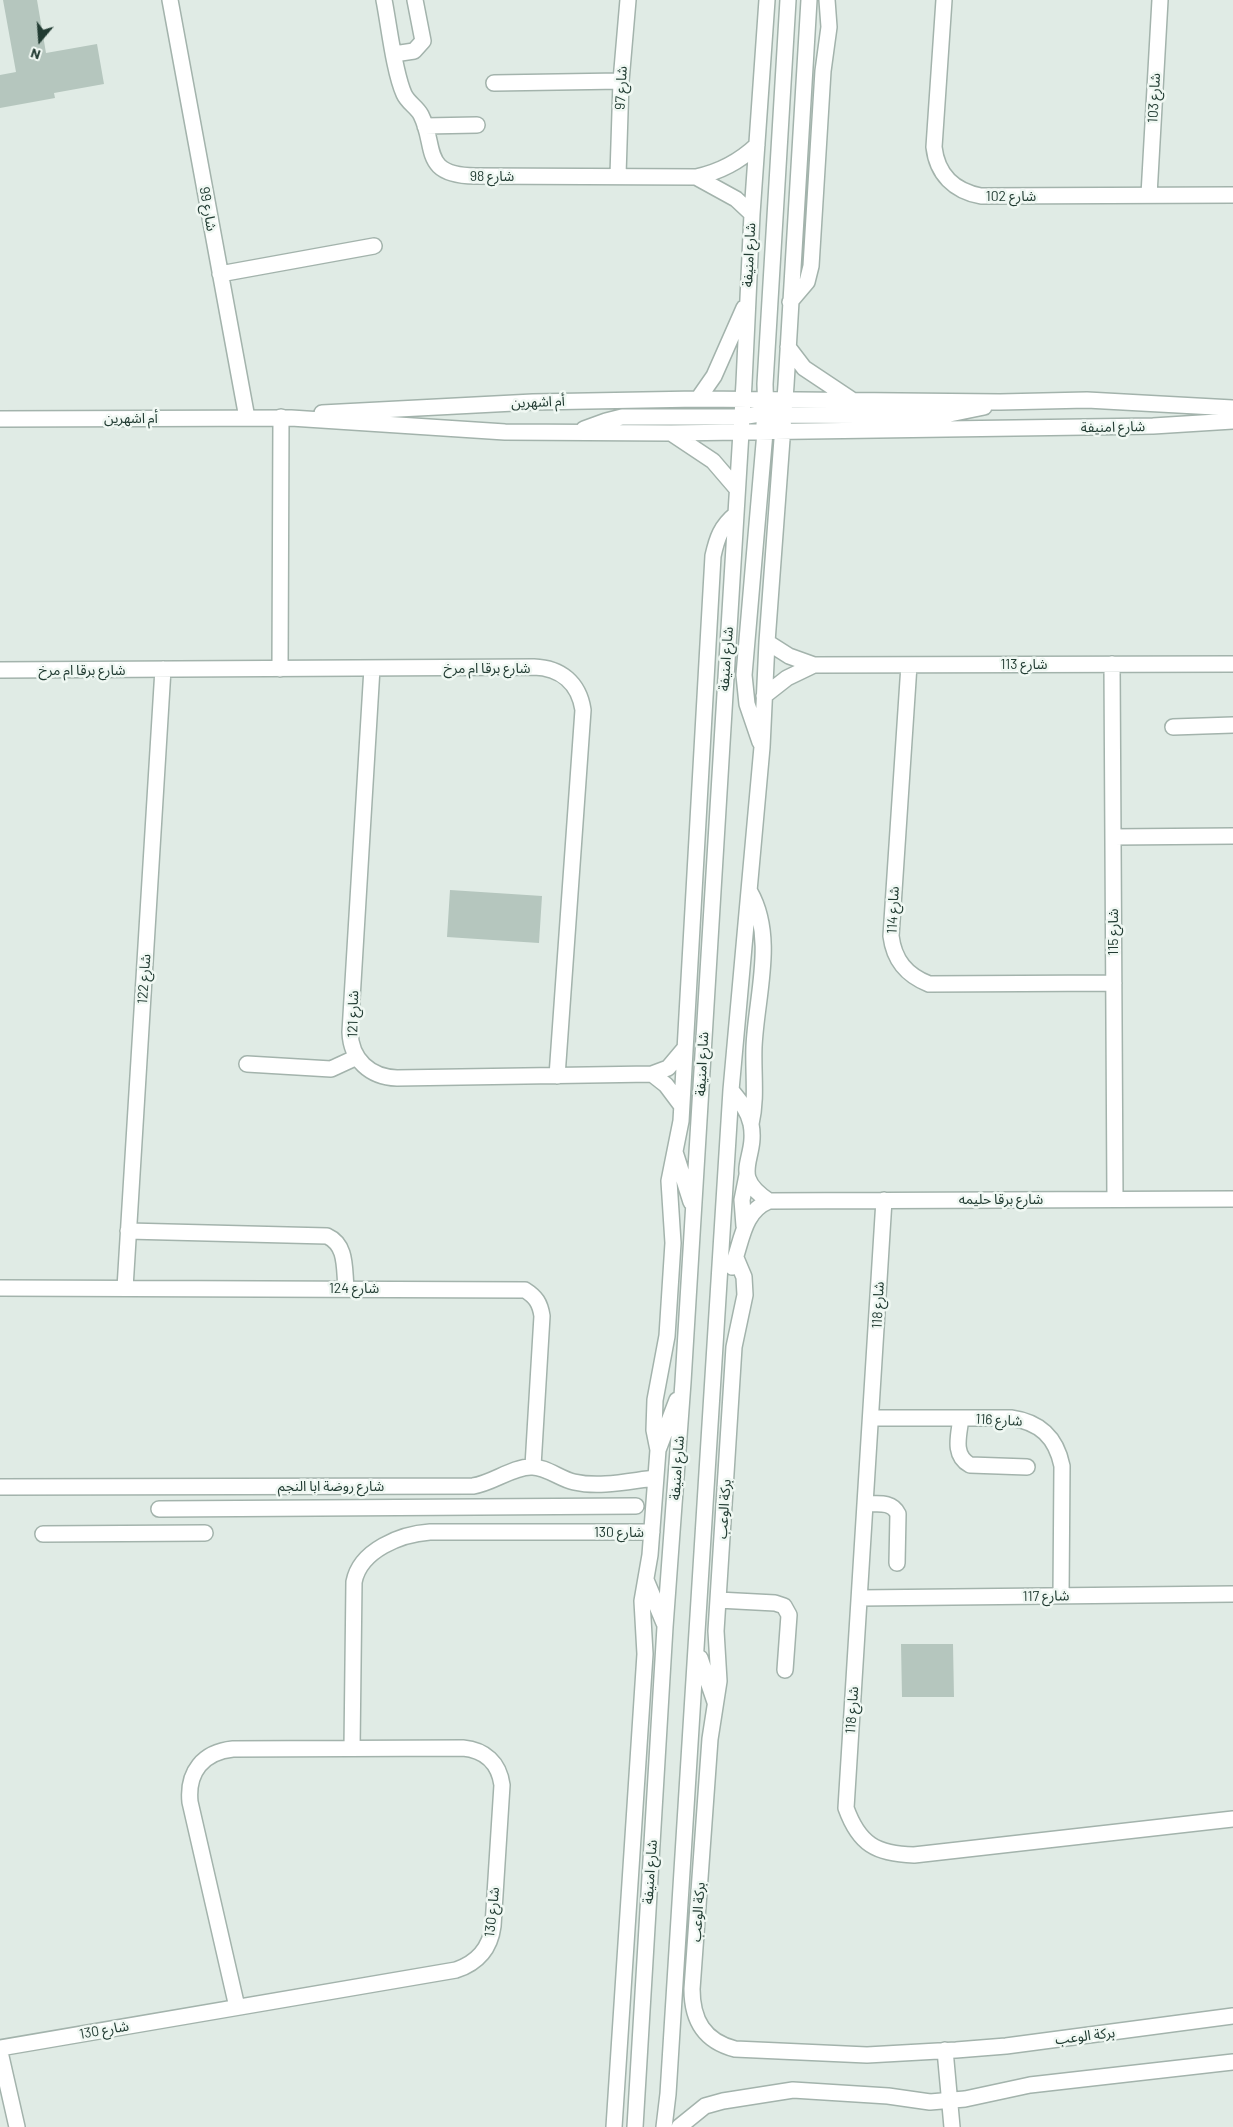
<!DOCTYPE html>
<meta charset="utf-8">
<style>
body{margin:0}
#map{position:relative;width:1233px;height:2127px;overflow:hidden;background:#e0ebe5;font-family:Barlow,sans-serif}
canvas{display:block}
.north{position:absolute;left:15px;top:15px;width:50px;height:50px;-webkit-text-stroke:4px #f0f8f3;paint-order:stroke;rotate:198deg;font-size:14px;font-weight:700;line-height:20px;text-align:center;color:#213b32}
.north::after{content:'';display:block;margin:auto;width:18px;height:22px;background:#213b32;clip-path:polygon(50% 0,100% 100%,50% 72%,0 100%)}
</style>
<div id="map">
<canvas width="1233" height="2127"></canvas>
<div class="north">N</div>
</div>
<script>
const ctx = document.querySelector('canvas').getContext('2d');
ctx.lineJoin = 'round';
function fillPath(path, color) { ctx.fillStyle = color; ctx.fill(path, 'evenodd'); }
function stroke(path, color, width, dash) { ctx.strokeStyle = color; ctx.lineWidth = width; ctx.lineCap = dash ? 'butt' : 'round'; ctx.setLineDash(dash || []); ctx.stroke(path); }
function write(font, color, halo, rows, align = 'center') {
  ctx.font = font + ' Barlow,"Noto Sans Arabic",sans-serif'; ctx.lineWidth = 5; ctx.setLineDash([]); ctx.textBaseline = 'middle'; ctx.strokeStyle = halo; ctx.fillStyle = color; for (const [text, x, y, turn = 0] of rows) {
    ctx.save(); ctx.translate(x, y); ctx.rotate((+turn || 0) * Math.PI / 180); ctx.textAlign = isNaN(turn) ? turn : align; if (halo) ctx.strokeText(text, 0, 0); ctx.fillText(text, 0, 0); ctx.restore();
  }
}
fillPath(new Path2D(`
 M3 0H37L46 53 97 44 104 84 54 93 55 98 0 108V75L16 72Z
 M450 890 542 896 539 943 447 937Z
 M901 1644H953L954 1697H902Z`), '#b5c6be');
const minor = new Path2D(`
 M170 0 247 418
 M384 0C389 25 394 72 404 94 408 103 417 107 421 115 437 147 420 175 475 176L696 177C720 172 739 162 757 145
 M944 0 934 147C937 174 954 191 981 196L1233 195
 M394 54 414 51 423 41 415 0
 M494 83 621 81
 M425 126 477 125
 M618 175 621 81 628 0
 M696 177 736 199 752 214
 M1149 195 1160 0
 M220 274 374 246
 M790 302 807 282 811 266 823 71 829 27 827 0
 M788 347 804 368 852 400
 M698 399 714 376 744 308
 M322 413 533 402 698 399 1000 402 1087 400 1233 408
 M775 415 940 416 984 407
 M0 419 291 418 505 432 671 433 1153 426 1233 421
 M584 429 606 421 622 417H741L760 414 775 407
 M783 432C768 418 765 404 765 384L788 0
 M671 433 713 461 737 489
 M767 642 789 656 814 665 1233 664
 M1112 664 1115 1199
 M909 665 891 936C894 960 906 975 929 984L1114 983
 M372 668 350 1032C351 1060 370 1077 397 1078L652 1074 668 1068 684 1049
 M280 669 281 417
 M0 670 534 667C561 668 579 683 583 710L557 1076
 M764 696 787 678 814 665
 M1173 727 1233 725
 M760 742 747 704 744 675 765 432 764 424
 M1113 837 1233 836
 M750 892C776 938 756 997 754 1047 753 1074 757 1098 751 1124
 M247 1064 331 1069 357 1057
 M652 1074 666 1085 681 1105
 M731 1090C740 1101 748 1110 751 1124 758 1160 728 1174 769 1201
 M675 1152 691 1202
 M884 1200 846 1808C859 1844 876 1854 914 1855L1233 1819
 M744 1226 742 1200 747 1175
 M128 1231 327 1236C347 1245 344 1268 346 1288
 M736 1258 744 1277 745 1295 734 1347 716 1631 719 1681 710 1739 692 1989C692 2020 704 2041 735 2049L867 2055 956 2050 1006 2046 1233 2016
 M732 1267C742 1243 742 1212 769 1201L1233 1199
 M0 1288 525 1290C536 1297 540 1303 542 1316L533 1466
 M125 1288 163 669
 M871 1418H1011C1040 1422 1056 1437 1062 1466L1061 1596
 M961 1418C959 1435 952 1455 970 1465L1027 1467
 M658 1450 677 1400
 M0 1487 473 1486C493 1483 512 1467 531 1467 545 1466 560 1479 574 1482 600 1488 629 1481 655 1478
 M866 1504C878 1504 892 1501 898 1514L897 1563
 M159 1509 636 1506
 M43 1534 205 1533
 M646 1580 664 1623
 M860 1598 1233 1594
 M718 1600 775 1603 784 1606 789 1615 785 1670
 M700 1658 715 1702
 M352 1748 354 1582C360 1550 401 1534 430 1532H652
 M0 2048 456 1970C477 1963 490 1949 493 1926L502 1785C499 1763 485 1750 463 1748L233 1749C203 1752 187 1772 190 1802L237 2007
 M945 2050 952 2127
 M0 2052 17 2127
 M614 2127 645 1654 642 1601 650 1555 658 1450 654 1430 655 1400 667 1336 673 1243 669 1181 681 1121 713 556C717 538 721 526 736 514
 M635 2127 665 1627 683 1382 744 383 752 214 767 0
 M664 2127 668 2094 731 1090 762 747 767 642 786 385 809 0
 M679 2127 705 2106 723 2101 793 2090 888 2096 930 2102 965 2099 1030 2085 1233 2062`);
stroke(minor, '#a3b3ac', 18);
stroke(minor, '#fff', 15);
write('14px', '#213b32', '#f0f8f3', [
 ["شارع 97",621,88,-87],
 ["شارع 103",1154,98,-87],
 ["شارع 98",492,176],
 ["شارع 102",1011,196],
 ["شارع 99",208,209,80],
 ["شارع امنيفة",749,255,-87],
 ["أم اشهرين",538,402,-2],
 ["أم اشهرين",131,418],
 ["شارع امنيفة",1113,427,-1],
 ["شارع امنيفة",726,659,-86],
 ["شارع 113",1024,664],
 ["شارع برقا ام مرخ",487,668],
 ["شارع برقا ام مرخ",82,670],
 ["شارع 114",893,910,-87],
 ["شارع 115",1113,932,-90],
 ["شارع 122",144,979,-86],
 ["شارع 121",353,1014,-89],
 ["شارع امنيفة",702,1064,-87],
 ["شارع برقا حليمه",1001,1199],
 ["شارع 124",354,1288],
 ["شارع 118",878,1305,-87],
 ["شارع 116",999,1420,3],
 ["شارع امنيفة",677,1468,-86],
 ["شارع روضة ابا النجم",331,1486],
 ["بركة الوعب",724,1509,-86],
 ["شارع 130",619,1532],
 ["شارع 117",1046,1596,-1],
 ["شارع 118",852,1710,-86],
 ["شارع امنيفة",650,1872,-86],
 ["شارع 130",492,1912,-84],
 ["بركة الوعب",698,1912,-86],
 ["شارع 130",104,2030,-10],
 ["بركة الوعب",1085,2036,-7]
]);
</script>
